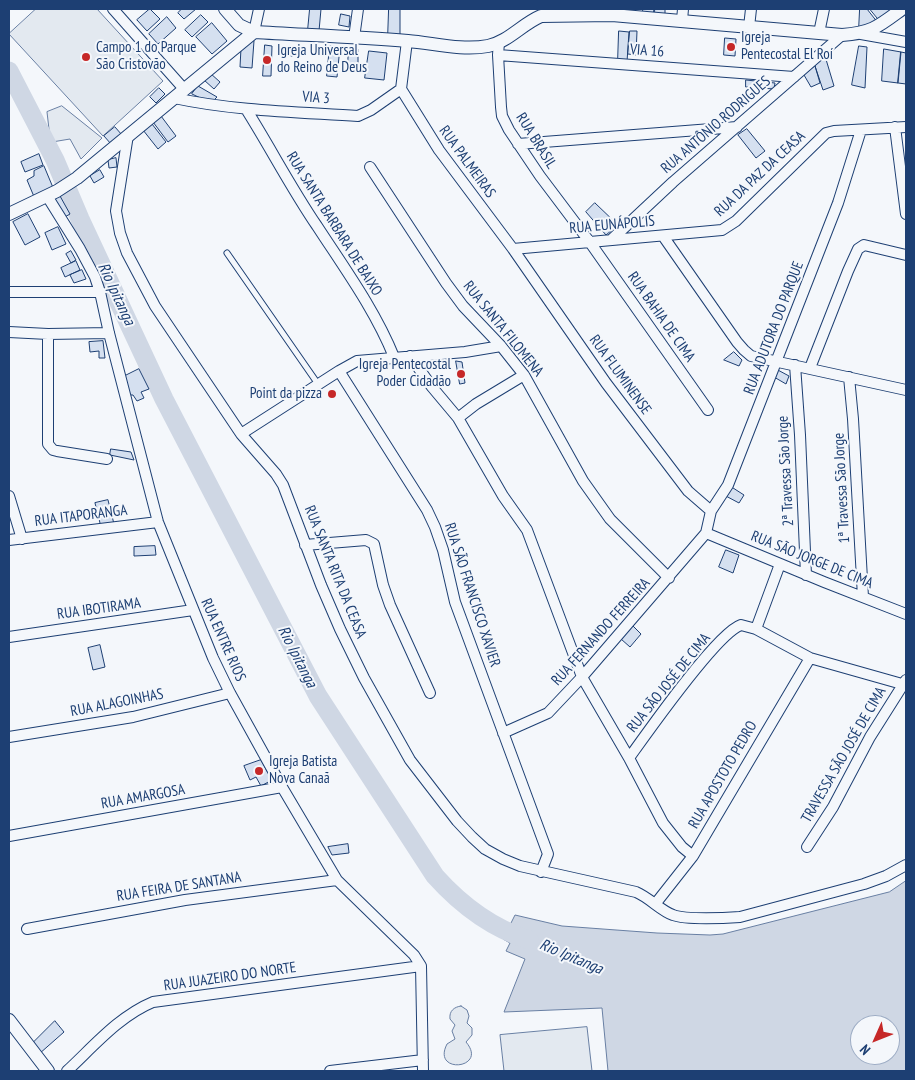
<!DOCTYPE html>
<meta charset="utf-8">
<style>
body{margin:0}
#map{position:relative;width:915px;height:1080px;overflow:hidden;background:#f4f7fb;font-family:"PT Sans Narrow",sans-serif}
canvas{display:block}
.frame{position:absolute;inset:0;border:10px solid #1d3f73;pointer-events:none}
.north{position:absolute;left:850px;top:1015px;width:50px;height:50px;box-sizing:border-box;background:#f4f7fb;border:1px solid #9eadc5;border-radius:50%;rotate:226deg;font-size:14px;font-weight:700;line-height:20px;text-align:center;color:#1d3f73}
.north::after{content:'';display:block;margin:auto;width:18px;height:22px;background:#c62828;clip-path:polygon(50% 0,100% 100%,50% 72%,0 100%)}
</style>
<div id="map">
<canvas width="915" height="1080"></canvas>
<div class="frame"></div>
<div class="north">N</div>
</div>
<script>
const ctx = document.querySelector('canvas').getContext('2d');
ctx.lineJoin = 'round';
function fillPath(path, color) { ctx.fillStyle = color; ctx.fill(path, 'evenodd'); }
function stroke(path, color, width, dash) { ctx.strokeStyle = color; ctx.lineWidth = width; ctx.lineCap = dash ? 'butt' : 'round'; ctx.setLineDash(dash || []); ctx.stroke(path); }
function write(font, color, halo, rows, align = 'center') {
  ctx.font = font + ' "PT Sans Narrow",sans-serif'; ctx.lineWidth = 4; ctx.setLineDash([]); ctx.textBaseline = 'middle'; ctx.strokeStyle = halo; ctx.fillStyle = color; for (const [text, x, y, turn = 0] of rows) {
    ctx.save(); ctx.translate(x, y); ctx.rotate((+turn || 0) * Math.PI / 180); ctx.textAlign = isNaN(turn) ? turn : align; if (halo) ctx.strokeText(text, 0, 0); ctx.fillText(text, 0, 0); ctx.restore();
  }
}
const green = new Path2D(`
 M36 9H97L163 81 103 136 9 34Z
 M62 106 102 138 81 159 70 139 52 142 50 138 47 112Z
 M461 1006 467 1010 469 1016 467 1023 472 1028V1035L466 1042C489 1069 431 1075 447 1044L455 1039 452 1031 455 1025 450 1019C449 1011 454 1007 461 1006Z
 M587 1027 592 1071H504L500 1035Z`);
fillPath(green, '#e3e9f0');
stroke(green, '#687fa3', 1);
const water = new Path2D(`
 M906 881V1071H608L602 1008 504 1012 525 959 506 951 510 943 503 939 515 915 562 926 657 933 710 935 723 934 889 892ZM860 1025H890V1055H860Z`);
fillPath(water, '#cfd7e4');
stroke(water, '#687fa3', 1);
stroke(new Path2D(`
 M9 71 55 160 80 219 164 399 318 696 435 876C461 905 491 928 529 940`), '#cfd7e4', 19);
const building = new Path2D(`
 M150 9 160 19 147 31 137 20Z
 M182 9H196L184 19 178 13Z
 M310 9H321L319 31 308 30Z
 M389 9H400V38H388Z
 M643 9H654L653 15 643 14Z
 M655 9H665V16H655Z
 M860 9H867L878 23 859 29Z
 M870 9H893L880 21Z
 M341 14 350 16 349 27 339 25Z
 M201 15 208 22 192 37 185 30Z
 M167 17 176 28 158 44 149 34Z
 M212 23 227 41 212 54 196 37Z
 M619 31 629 32 627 62 618 61Z
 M630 31H637L636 55 628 54Z
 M725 38 736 39 735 56 724 55Z
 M254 41 252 68 240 67 241 48 244 44Z
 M265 45 272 46 271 76H263Z
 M330 46 340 47 337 77 327 76Z
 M859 46 867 47 865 88 852 85Z
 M291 47 300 48V56H291Z
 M349 49H358V64H348Z
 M884 49 901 52 898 83 882 81Z
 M369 51 387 53 384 80 365 78Z
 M901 52 906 53V84L898 83Z
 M825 56 834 86 823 90 815 66Z
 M815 66 820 83 811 87 804 75Z
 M210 73 220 82 214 89 204 80Z
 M746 80 775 83 774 89 746 87Z
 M198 86 217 97 211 103 192 94Z
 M159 88 165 94 156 103 150 97Z
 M161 116 176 136 168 142 153 122Z
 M152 124 166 142 158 149 143 130Z
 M115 127 122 135 111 144 104 136Z
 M747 129 765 151 756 158 738 135Z
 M39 154 43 165 25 172 21 162Z
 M116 158 117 167 109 168 108 160Z
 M44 166 54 190 35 199 27 180 34 176V171Z
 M100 170 104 177 94 183 90 176Z
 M60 196 70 214 63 218 53 201Z
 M595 203 618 225 606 235 586 212Z
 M28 214 40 237 25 245 13 222Z
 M58 227 66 244 52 250 45 233Z
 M71 251 76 260 71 263 66 254Z
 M76 261 80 270 65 277 61 268Z
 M82 270 86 279 74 283 70 275Z
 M103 341 105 358H99V351L90 352 89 342Z
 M734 352 742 360 739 366 724 360Z
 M456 361 462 362 465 383 460 384Z
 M139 369 149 389 141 392 144 398 137 401 133 395H129L121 378Z
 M776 369 789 376 786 384 774 377Z
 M111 449 131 452 134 460 110 455Z
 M730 486 744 495 739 503 724 495Z
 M108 500 114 524 101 527 95 503Z
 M155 546 156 555 134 556V547Z
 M726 550 739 555 733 573 719 567Z
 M633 626 641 634 630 647 621 639Z
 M100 645 105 667 93 670 88 648Z
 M261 760 272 780 261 786 256 777 250 780 244 766Z
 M348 844 349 853 332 855 328 847Z
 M55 1021 64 1032 39 1054 32 1044Z`);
fillPath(building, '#d5e0f0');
stroke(building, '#1d3f73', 1);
const service = new Path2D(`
 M227 253 318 384`);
const minor = new Path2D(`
 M113 9 184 89
 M682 20 683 9
 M749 27 751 9
 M254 32 259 9
 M819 33 824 9
 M861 34 906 42
 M354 38 358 9
 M499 42 498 55 501 107 502 116 509 130 540 176 589 241 708 410
 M498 55 794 77
 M401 89 439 150 513 249 606 383 688 491 711 511
 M174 98C235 111 297 112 358 116L371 110 401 89 407 41
 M246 109C270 147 291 188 317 226 345 269 375 310 394 357
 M895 127 906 214
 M128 135 116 211 120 233 127 253 155 306 241 434 276 474 283 485 321 585 340 629 364 678 410 760 457 821 472 837 485 849 503 859 520 866 636 892C650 898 661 911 673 915 686 920 726 918 740 917L864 884 886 876 906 865
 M518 144 737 127
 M370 167 446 283 463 306 501 346 524 375 583 481 610 519 669 578
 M47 196 80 249 95 277 100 292 109 333 158 522 213 658 230 693 282 787 337 880 414 955 421 966 423 1071
 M663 236 737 342 744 350 751 356 906 390
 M611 240 673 182 842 35
 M513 249 722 230 736 221 826 133 834 131 906 127
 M9 292H100
 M9 332 48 334 109 333
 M48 334V444L53 450 57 451 107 459
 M410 356 432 387 458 418 503 496 527 530 582 677 629 758 663 823 682 847 693 856
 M795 365 800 435 806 575
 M810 368 848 271 858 249 864 245 906 255
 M339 371 427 510 435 527 443 550 455 602 548 854 541 872
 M849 377 853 419 863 597
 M458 418 476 404 524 375
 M241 434 339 371 357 361 465 352 501 346
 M9 496 22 539
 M706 533 824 582 906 614
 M9 540 158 522
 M305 545 366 540 374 544 383 585 390 605 430 693
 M756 629 780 564
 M9 637 193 610
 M503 733 548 713 582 677 706 533 711 511 728 485 838 203 861 130
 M9 737 133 717 230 693
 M629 758C647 733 717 633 741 625L756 629 810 658 902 684
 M9 836 282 787
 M807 847 833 807 870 737 906 680
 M656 903 693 856 810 658
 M27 929 185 900 337 880
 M67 1071C93 1047 119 1016 153 1002L421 966
 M330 1071 423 1060`);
const tertiary = new Path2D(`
 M225 9 239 25 254 32C305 35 357 37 408 41 433 43 462 51 488 46 508 42 522 24 541 16L612 15 842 35C872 33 879 26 902 9
 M9 214 57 191 77 178 254 32
 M9 1020 48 1071`);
stroke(service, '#1d3f73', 7);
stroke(minor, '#1d3f73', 12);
stroke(tertiary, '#1d3f73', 14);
stroke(service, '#f4f7fb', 5);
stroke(minor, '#f4f7fb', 10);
stroke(tertiary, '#f4f7fb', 12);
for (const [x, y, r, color] of [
 [731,47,5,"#c62828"],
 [86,57,5,"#c62828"],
 [267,60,5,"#c62828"],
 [461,374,5,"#c62828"],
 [332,394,5,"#c62828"],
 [259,771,5,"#c62828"]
]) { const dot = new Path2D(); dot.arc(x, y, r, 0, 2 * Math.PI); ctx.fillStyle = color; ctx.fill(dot); stroke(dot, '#f4f7fb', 2); }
write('15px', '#1d3f73', '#f4f7fb', [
 ["Igreja",741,38],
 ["Pentecostal El Roí",741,55],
 ["Campo 1 do Parque",96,48],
 ["São Cristovão",96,65],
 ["Igreja Universal",277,51],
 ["do Reino de Deus",277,68],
 ["Igreja Pentecostal",451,365,"right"],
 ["Poder Cidadão",451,382,"right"],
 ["Point da pizza",322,394,"right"],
 ["Igreja Batista",269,762],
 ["Nova Canaã",269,779]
], 'left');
write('15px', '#1d3f73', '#f4f7fb', [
 ["VIA 16",647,51,4],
 ["VIA 3",316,98,4],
 ["RUA ANTÔNIO RODRIGUES",716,125,-41],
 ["RUA BRASIL",536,141,58],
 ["RUA PALMEIRAS",467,162,54],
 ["RUA DA PAZ DA CEASA",760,174,-43],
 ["RUA SANTA BARBARA DE BAIXO",334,224,58],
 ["RUA EUNÁPOLIS",612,225,-5],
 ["RUA BAHIA DE CIMA",661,317,55],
 ["RUA ADUTORA DO PARQUE",774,328,-69],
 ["RUA SANTA FILOMENA",503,329,51],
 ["RUA FLUMINENSE",620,375,54],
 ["2ª Travessa São Jorge",786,471,-93],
 ["1ª Travessa São Jorge",842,488,-93],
 ["RUA ITAPORANGA",81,516,-7],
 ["RUA SÃO JORGE DE CIMA",812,560,22],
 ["RUA SANTA RITA DA CEASA",335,572,68],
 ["RUA SÃO FRANCISCO XAVIER",472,595,72],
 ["RUA IBOTIRAMA",99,609,-8],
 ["RUA FERNANDO FERREIRA",601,632,-48],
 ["RUA ENTRE RIOS",223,640,66],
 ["RUA SÃO JOSÉ DE CIMA",669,683,-51],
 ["RUA ALAGOINHAS",117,703,-11],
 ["TRAVESSA SÃO JOSÉ DE CIMA",844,755,-60],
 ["RUA APOSTOTO PEDRO",723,775,-60],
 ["RUA AMARGOSA",143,797,-10],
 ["RUA FEIRA DE SANTANA",179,887,-9],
 ["RUA JUAZEIRO DO NORTE",230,977,-8]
]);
write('italic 16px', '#1d3f73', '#f4f7fb', [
 ["Rio Ipitanga",116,294,65],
 ["Rio Ipitanga",297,657,63],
 ["Rio Ipitanga",571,957,23]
]);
</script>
